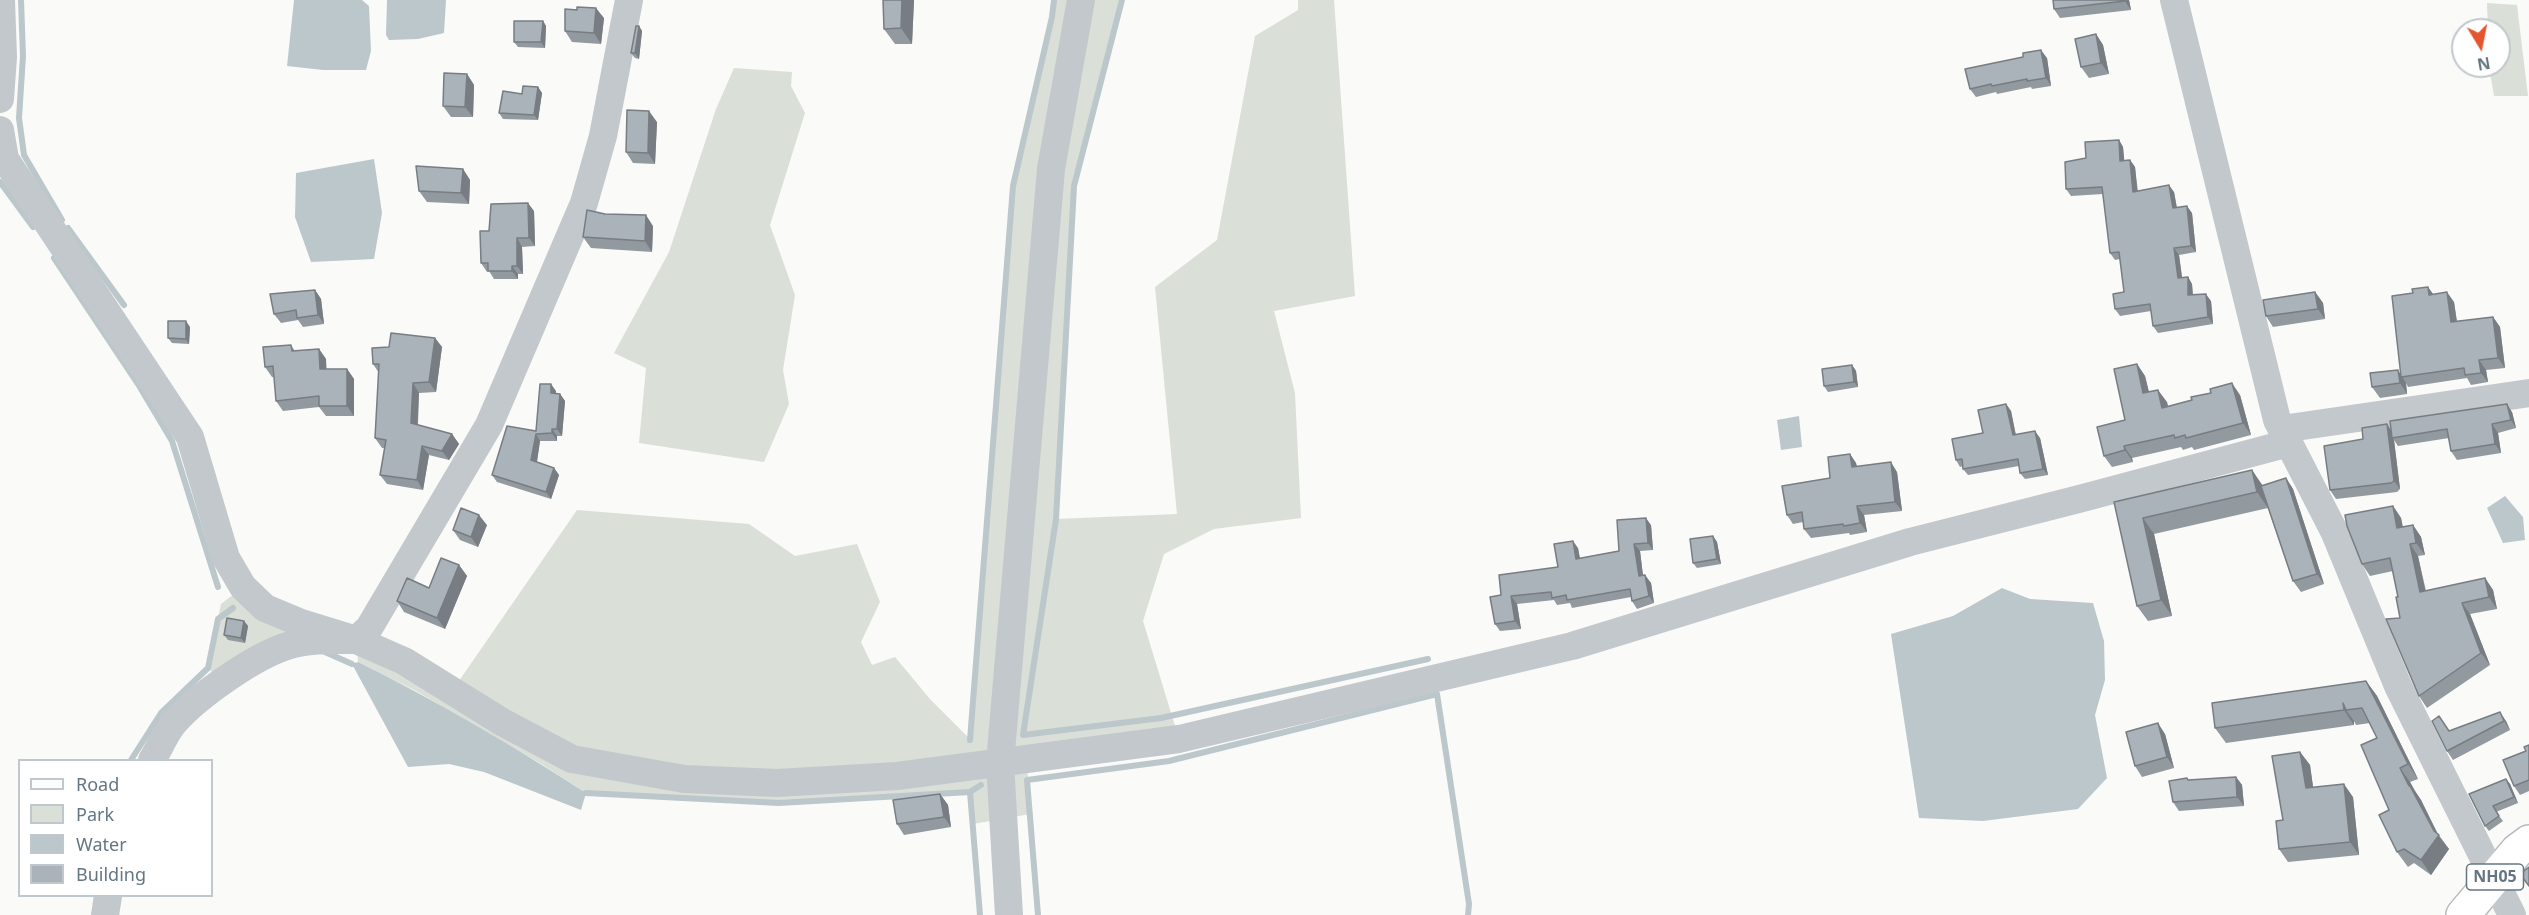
<!DOCTYPE html>
<style>
body{margin:0}
#map{position:relative;width:2529px;height:915px;overflow:hidden;background:#fafaf8;font-family:"Noto Sans",sans-serif}
canvas{display:block}
.legend{position:absolute;left:18px;top:759px;width:195px;height:138px;box-sizing:border-box;background:#fff;border:2px solid #c1c8cd;margin:0;padding:8px 10px;list-style:none;font-size:18px;color:#657683}
.legend li{display:flex;align-items:center;gap:12px;height:30px}
.legend b{width:30px;border:2px solid #c1c8cd}
.north{position:absolute;left:2451px;top:18px;width:60px;height:60px;box-sizing:border-box;background:#fff;border:2px solid #c1c8cd;border-radius:50%;rotate:170deg;font-size:16px;font-weight:700;line-height:24px;text-align:center;color:#657683}
.north::after{content:'';display:block;margin:auto;width:21px;height:27px;background:#e4572e;clip-path:polygon(50% 0,100% 100%,50% 72%,0 100%)}
</style>
<div id="map">
<canvas width="2529" height="915"></canvas>
<ul class="legend">
<li><b style="height:8px;background:#fff"></b>Road</li>
<li><b style="height:16px;background:#dadfd7"></b>Park</li>
<li><b style="height:16px;background:#bbc7cb"></b>Water</li>
<li><b style="height:16px;background:#aab3b9"></b>Building</li>
</ul>
<div class="north">N</div>
</div>
<script>
const ctx = document.querySelector('canvas').getContext('2d');
ctx.lineJoin = 'round';
function fillPath(path, color) { ctx.fillStyle = color; ctx.fill(path, 'evenodd'); }
function stroke(path, color, width, dash) { ctx.strokeStyle = color; ctx.lineWidth = width; ctx.lineCap = dash ? 'butt' : 'round'; ctx.setLineDash(dash || []); ctx.stroke(path); }
function write(font, color, halo, rows, align = 'center') {
  ctx.font = font + ' "Noto Sans",sans-serif'; ctx.lineWidth = 6; ctx.setLineDash([]); ctx.textBaseline = 'middle'; ctx.strokeStyle = halo; ctx.fillStyle = color; for (const [text, x, y, turn = 0] of rows) {
    ctx.save(); ctx.translate(x, y); ctx.rotate((+turn || 0) * Math.PI / 180); ctx.textAlign = isNaN(turn) ? turn : align; if (halo) ctx.strokeText(text, 0, 0); ctx.fillText(text, 0, 0); ctx.restore();
  }
}
fillPath(new Path2D(`
 M1054 0H1122L1074 186 1056 519 1177 514 1155 287 1217 240 1255 36 1298 10V0H1334L1355 296 1274 311 1295 393 1301 518 1214 529 1164 554 1143 621 1179 739 1027 760 1030 814 973 824 970 792 779 803 586 793 538 762 414 690 358 662 356 640C333 640 308 639 286 646 263 655 242 670 221 682L208 668 221 604 243 587 265 608 301 623 356 640 404 661 452 691 577 510 749 524 795 556 857 544 880 602 861 642 872 665 895 657 930 699 970 739 1013 186 1052 17Z
 M2487 3 2517 5 2528 96H2494L2489 66H2499V30H2488Z
 M734 68 792 72 791 86 805 113 770 225 795 295 783 370 789 404 764 462 639 443 646 368 614 353 669 252 716 109Z`), '#dadfd7');
fillPath(new Path2D(`
 M294 0H362L369 6 371 51 366 70H323L287 66Z
 M387 0H446L444 33 418 39 389 40 386 35Z
 M374 159 382 213 374 259 311 262 295 217 296 173Z
 M1799 416 1802 447 1781 450 1777 420Z
 M2505 496 2523 517 2525 540 2503 543 2487 508Z
 M2002 588 2030 599 2093 603 2104 641 2105 680 2095 715 2107 778 2078 809 1983 821 1919 818 1891 634 1953 616Z
 M358 662C437 701 512 745 586 793L581 810 484 772 449 764 408 767 352 664Z`), '#bbc7cb');
stroke(new Path2D(`
 M21 0 23 56 19 118 24 155 62 220
 M1122 0 1074 186 1056 519 1023 735 1161 718 1428 659
 M0 182 33 227
 M68 228 124 305
 M54 258 138 384 172 441 218 587
 M325 652 352 664
 M970 740 1013 186 1052 17 1054 0
 M131 760 161 713 208 668 218 619 233 608
 M970 792 981 785
 M586 793 779 803 970 792 980 915
 M1038 915 1027 780 1169 761 1437 694 1469 904 1468 915`), '#bbc7cb', 6);
const major = new Path2D(`
 M2463 915 2517 851 2529 842`);
stroke(major, '#b5babe', 36);
stroke(new Path2D(`
 M2174 0 2277 420 2334 531 2398 686 2512 915
 M0 99 3 57 1 0
 M0 130 5 159 190 437 226 558 243 587 265 608 301 623 356 640 404 661 502 722 572 759 684 779 777 783 897 776 1179 739 1572 646 1910 542 2079 499 2289 443
 M2282 429 2529 393
 M152 760C159 749 165 734 173 724 196 697 253 657 287 646 309 639 333 640 356 640L369 628 489 425 584 203 603 136 629 0
 M105 915 108 896
 M1009 915 1000 763 1051 169 1081 0`), '#c3c8cc', 28);
stroke(major, '#fff', 33);
fillPath(new Path2D(`
 M883 0H914L912 44H895L884 29Z
 M2053 0H2129L2131 10 2060 18 2054 9Z
 M604 18 601 44 572 42 565 31Z
 M543 21 546 26 545 48 518 47 514 42Z
 M639 26 642 31 639 59 635 58 631 53Z
 M2096 34 2103 45 2109 74 2089 78 2081 67Z
 M2047 58 2051 86 2032 89 2031 87 1997 94 1996 92 1976 97 1970 89Z
 M467 74 474 85 473 117H451L443 106Z
 M538 87 542 93 538 120 503 119 499 113 522 94Z
 M657 122 655 164 633 163 626 152Z
 M2119 140 2123 147 2124 160H2130L2135 167 2138 192H2174L2177 208 2192 213 2196 252 2179 255 2182 277H2188L2192 284 2193 294 2211 301 2213 324 2158 333 2153 326 2151 311 2120 316 2115 309 2124 292 2120 259 2115 260 2110 253 2103 194 2071 196 2066 189 2086 158Z
 M463 169 470 180 469 204 427 202 419 191Z
 M534 211 535 246 522 247 523 274H518V279H494L489 271 487 272 481 263 489 231Z
 M653 226 652 252 591 248 583 237Z
 M2428 287 2433 294 2454 302 2457 321 2493 317 2500 327 2505 368 2486 370 2488 382 2471 385 2467 378 2408 387 2406 383 2407 394 2380 398 2372 387 2401 374 2413 293Z
 M315 290 321 299 324 324 303 327 298 320 281 323 274 314Z
 M2315 292 2323 303 2325 319 2273 327 2266 316Z
 M190 327 189 344 172 343 168 338Z
 M435 338 442 347 436 392 419 393 418 425 452 434 459 444 449 460 429 455 423 490 387 484 380 475 385 448H382L375 438 379 373 373 364Z
 M291 345 295 351 319 349 326 359V369H347L354 379V416H326L319 407 283 411 276 401 274 377H272L265 367Z
 M2137 364 2145 376 2149 392 2167 402 2168 407 2240 395 2251 435 2194 450 2192 447 2183 450 2181 447 2132 458 2133 462 2112 467 2104 456 2125 420Z
 M1852 365 1856 371 1858 387 1828 392 1824 386Z
 M556 391V393L560 394 565 401 562 436H557V441H540L537 462 554 468 559 475 551 499 497 482 492 475 536 431Z
 M2006 404 2011 411 2016 435 2040 438 2048 475 2025 479 2020 473 2019 466 1968 475 1963 469V466L1960 467 1956 460 1983 433Z
 M2512 412 2516 428 2498 433 2501 453 2457 460 2451 451 2449 438 2398 446 2394 440 2400 489 2397 492 2336 499 2330 490 2363 439 2387 424 2391 430Z
 M1850 454 1856 463 1857 466 1897 472 1902 511 1864 515 1867 532 1850 535 1849 533 1811 538 1804 529 1803 522 1793 524 1787 515 1830 478Z
 M2252 470 2262 486 2286 478 2293 489 2324 584 2301 592 2293 581 2266 503 2268 508 2154 534 2172 616 2148 621 2137 606 2114 502Z
 M2393 506 2401 518 2403 527 2413 525 2421 537 2425 555 2418 556 2426 591 2485 578 2493 590 2497 609 2470 614 2490 665 2427 708 2419 696 2400 618 2398 597 2393 571 2370 576 2362 564Z
 M487 525 478 547 460 540 453 530Z
 M1651 525 1653 550 1640 551 1643 576 1651 583 1654 603 1637 609 1632 601 1631 597 1572 608 1570 603 1557 605 1554 600 1517 604 1521 629 1500 631 1495 624 1501 595 1558 567 1578 548 1580 558 1619 551Z
 M1713 536 1717 542 1721 564 1697 568 1693 563Z
 M459 565 467 576 445 629 404 612 397 601 429 588Z
 M244 621 248 626 245 643 228 640 224 635Z
 M2366 681 2377 696 2418 779 2410 782 2415 791 2421 800 2438 834 2449 849 2431 875 2414 863 2408 867 2397 852 2389 810 2377 738 2370 723 2356 725 2354 721V725L2226 743 2215 728Z
 M2506 721 2510 730 2453 760 2447 751 2449 731Z
 M2165 734 2174 768 2142 777 2135 766Z
 M2529 745V791L2520 795 2514 786 2526 751Z
 M2300 752 2310 765 2313 787 2353 797 2359 855 2288 862 2279 849 2283 820Z
 M2236 777 2242 785 2244 806 2179 811 2173 802Z
 M2506 779 2510 784 2518 803 2496 812 2503 821 2489 831 2485 826 2469 794Z
 M940 794 948 805 951 827 904 835 897 824Z`), '#929a9f');
fillPath(new Path2D(`
 M902 0H914L912 44 901 28Z
 M2125 0H2129L2131 10 2125 1Z
 M596 8 604 18 601 44 594 33Z
 M543 21 546 26 545 48 541 42Z
 M639 26 642 31 639 59 635 53Z
 M2096 34 2103 45 2109 74 2101 63Z
 M2041 50 2047 58 2051 86 2046 78Z
 M467 74 474 85 473 117 465 107Z
 M538 87 542 93 538 120 534 115Z
 M649 111 657 122 655 164 648 153Z
 M2119 140 2123 147 2125 168 2120 161Z
 M2130 160 2135 167 2138 199 2133 192Z
 M463 169 470 180 469 204 461 193Z
 M2169 185 2174 192 2178 215 2173 208Z
 M528 203 534 211 535 246 529 238Z
 M2187 206 2192 213 2196 252 2191 246Z
 M646 215 653 226 652 252 645 241Z
 M517 238 522 247 523 274 517 266Z
 M2174 248 2179 255 2183 285 2178 278Z
 M512 266 518 274V279L512 271Z
 M2188 277 2192 284 2193 302 2188 295Z
 M2428 287 2435 297 2429 295Z
 M315 290 321 299 324 324 318 315Z
 M2315 292 2323 303 2325 319 2318 309Z
 M2447 292 2454 302 2458 331 2451 322Z
 M2206 294 2211 301 2213 324 2208 317Z
 M2493 317 2500 327 2505 368 2498 358Z
 M186 321 190 327 189 344 186 339Z
 M435 338 442 347 436 392 429 382Z
 M319 349 326 359 327 379 320 369Z
 M2479 360 2486 370 2488 382 2481 373Z
 M2137 364 2145 376 2152 405 2143 393Z
 M1852 365 1856 371 1858 387 1854 382Z
 M347 369 354 379V416L347 406Z
 M2398 370 2406 383 2407 394 2400 383Z
 M413 383 419 393 417 432 411 423Z
 M2232 383 2240 395 2251 435 2243 423Z
 M551 384 556 391V400L551 393Z
 M2158 390 2167 402 2171 420 2162 408Z
 M560 394 565 401 562 436 557 429Z
 M2006 404 2011 411 2017 442 2013 435Z
 M2507 404 2512 412 2516 428 2511 420Z
 M2387 424 2393 433 2392 438 2394 440 2400 489 2394 481Z
 M2492 424 2498 433 2501 453 2495 444Z
 M552 429 557 436V441L552 433Z
 M2035 431 2040 438 2048 475 2043 469Z
 M452 434 459 444 449 460 442 451Z
 M536 434 540 441 536 467 531 460Z
 M422 446 429 455 423 490 417 480Z
 M2124 446 2132 458 2133 462 2125 450Z
 M1850 454 1856 463 1858 476 1852 467Z
 M1891 462 1897 472 1902 511 1895 502Z
 M554 468 559 475 551 499 546 492Z
 M2252 470 2263 486 2268 508 2257 492Z
 M2286 478 2293 489 2324 584 2317 574Z
 M1857 506 1864 515 1867 532 1860 523Z
 M2393 506 2401 518 2405 540 2397 528Z
 M479 515 487 525 478 547 471 537Z
 M1646 518 1651 525 1653 550 1648 543Z
 M2143 518 2154 534 2172 616 2161 600Z
 M2413 525 2421 537 2425 555 2416 543Z
 M1713 536 1717 542 1721 564 1717 559Z
 M1573 541 1578 548 1581 566 1576 559Z
 M1634 544 1640 551 1644 584 1639 576Z
 M2410 544 2418 556 2428 604 2420 592Z
 M459 565 467 576 445 629 437 618Z
 M1645 575 1651 583 1654 603 1649 596Z
 M2485 578 2493 590 2497 609 2489 597Z
 M1511 596 1517 604 1521 629 1515 621Z
 M2462 603 2470 614 2490 665 2481 653Z
 M244 621 248 626 245 643 241 638Z
 M2366 681 2377 696 2418 779 2408 764Z
 M2343 703 2346 710 2354 721V725L2344 710Z
 M2500 712 2506 721 2510 730 2504 721Z
 M2158 723 2165 734 2174 768 2167 757Z
 M2300 752 2310 765 2315 801 2306 788Z
 M2400 768 2410 782 2415 791 2421 800 2438 835 2449 849 2431 875 2421 860 2409 786Z
 M2236 777 2242 785 2244 806 2237 797Z
 M2506 779 2510 784 2518 803 2514 797Z
 M2344 784 2353 797 2359 855 2350 842Z
 M940 794 948 805 951 827 944 817Z`), '#777d82');
const building = new Path2D(`
 M883 0H902L901 28 884 29Z
 M2053 0H2125V1L2054 9Z
 M577 7 596 8 594 33 565 31V9L577 10Z
 M514 21H543L541 42H514Z
 M636 26H639L635 53H631Z
 M2096 34 2101 63 2081 67 2075 39Z
 M2041 50 2046 78 2027 81V79L1992 86 1991 84 1970 89 1965 69 2023 57V53Z
 M444 73 467 74 465 107 443 106Z
 M523 86 538 87 534 115 499 113 503 91 522 94Z
 M627 110 649 111 648 153 626 152Z
 M2119 140 2120 161 2130 160 2133 192 2169 185 2173 208 2187 206 2191 246 2174 248 2178 278 2188 277V295L2206 294 2208 317 2153 326 2150 304 2115 309 2113 294 2124 292 2119 252 2110 253 2102 187 2066 189 2065 162 2086 158 2085 142Z
 M416 166 463 169 461 193 419 191Z
 M528 203 529 238H517V266H512V271H488V263H481L480 231H489L491 204Z
 M587 210 605 214 646 215 645 241 583 237Z
 M2428 287 2429 295 2447 292 2451 322 2493 317 2498 358 2479 360 2481 373 2465 375 2464 368 2401 377 2392 296 2413 293 2412 289Z
 M315 290 318 315 297 318 296 310 274 314 270 294Z
 M2315 292 2318 309 2266 316 2263 300Z
 M168 321H186V339L168 338Z
 M391 333 435 338 429 382 413 383 411 423 452 434 442 451 422 446 417 480 380 475 386 440 375 438 379 364H373L372 348 389 347Z
 M291 345 292 351 319 349 320 369H347V406H319V396L276 401 273 366 265 367 263 347Z
 M2137 364 2143 393 2158 390 2162 408 2192 400 2191 397 2211 393 2210 389 2232 383 2243 423 2186 438 2185 435 2175 438 2174 435 2124 446 2125 450 2104 456 2097 427 2125 420 2114 369Z
 M1852 365 1854 382 1824 386 1822 369Z
 M2398 370 2400 383 2372 387 2370 373Z
 M540 384H551V393L560 394 557 429H552V433L536 434 531 460 554 468 546 492 492 475 507 426 536 431Z
 M2006 404 2013 435 2035 431 2043 469 2020 473 2018 459 1963 469 1962 459 1956 460 1952 439 1983 433 1978 410Z
 M2507 404 2511 420 2492 424 2495 444 2451 451 2447 429 2392 438 2390 421Z
 M2387 424 2394 481 2391 483 2330 490 2324 446 2363 439 2362 428Z
 M1850 454 1852 467 1891 462 1895 502 1857 506 1860 523 1844 526 1843 524 1804 529 1802 512 1787 515 1782 486 1830 478 1828 457Z
 M2252 470 2257 492 2143 518 2161 600 2137 606 2114 502Z
 M2286 478 2317 574 2293 581 2261 486Z
 M2393 506 2397 528 2413 525 2416 543 2410 544 2420 592 2485 578 2489 597 2462 603 2481 653 2419 696 2386 619 2400 618 2396 597H2398L2390 558 2362 564 2347 526 2345 515Z
 M461 508 479 515 471 537 453 530Z
 M1646 518 1648 543 1634 544 1639 576 1645 575 1649 596 1632 601 1630 589 1567 600 1566 595 1552 598 1551 592 1511 596 1515 621 1495 624 1490 597 1501 595 1499 575 1558 567 1554 544 1573 541 1576 559 1619 551 1617 520Z
 M1713 536 1717 559 1693 563 1690 539Z
 M441 558 459 565 437 618 397 601 407 578 429 588Z
 M227 618 244 621 241 638 224 635Z
 M2366 681 2408 764 2400 768 2409 786H2410L2434 831 2439 835 2421 860 2404 849 2397 852 2379 815 2389 810 2361 745 2377 738 2362 708 2346 710 2343 703 2344 710 2215 728 2212 703Z
 M2500 712 2504 721 2447 751 2432 721 2439 716 2449 731Z
 M2158 723 2167 757 2135 766 2126 732Z
 M2529 745V780L2514 786 2503 760 2526 751 2524 747Z
 M2300 752 2306 788 2344 784 2350 842 2279 849 2276 821 2283 820 2272 756Z
 M2236 777 2237 797 2173 802 2169 781 2187 778 2188 780Z
 M2506 779 2514 797 2493 806 2499 816 2485 826 2469 794Z
 M940 794 944 817 897 824 893 800Z
 M2529 867V886L2520 874Z`);
fillPath(building, '#aab3b9');
stroke(building, '#777d82', 1.5);
for (const [x, y, w] of [
 [2495,877,57]
]) { const box = new Path2D(); box.roundRect(x - w / 2, y - 13, w, 26, 4.5); ctx.fillStyle = '#fff'; ctx.fill(box); stroke(box, '#657683', 1.5); }
write('bold 16px', '#657683', null, [
 ["NH05",2495,877]
]);
</script>
